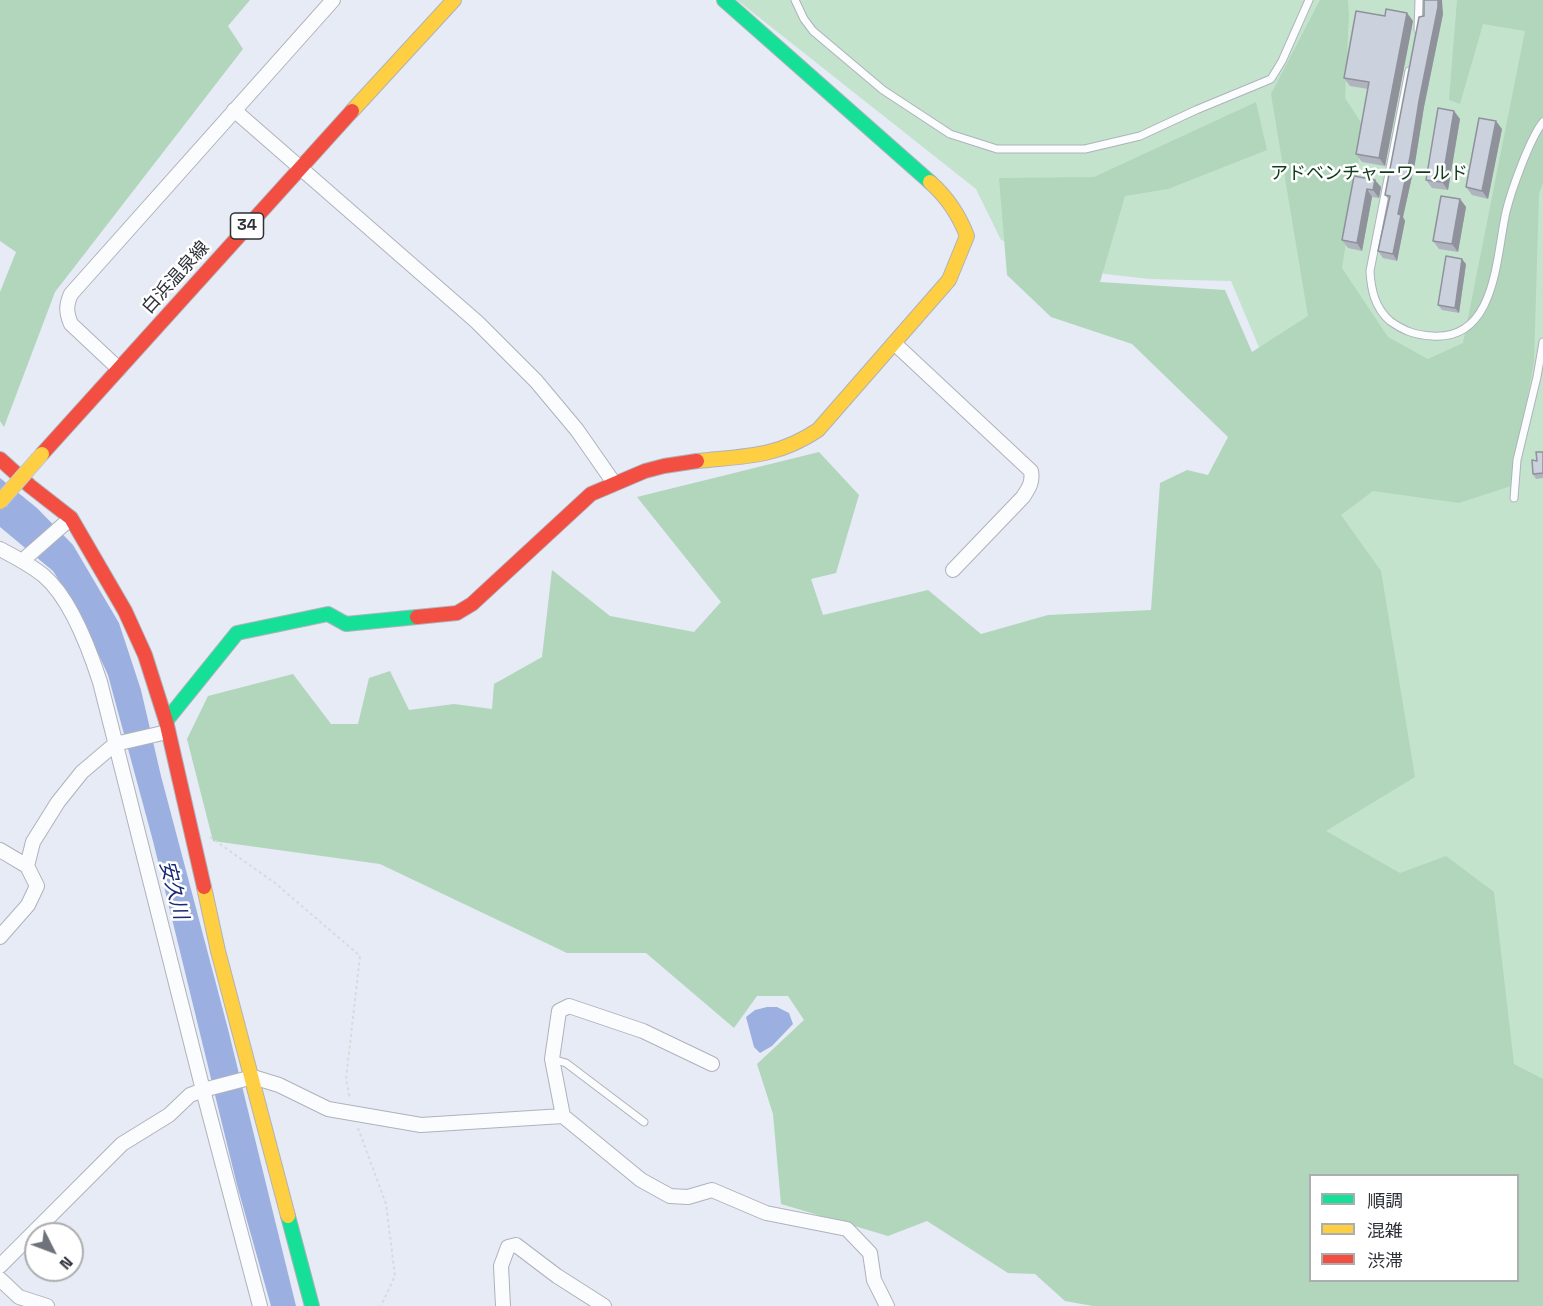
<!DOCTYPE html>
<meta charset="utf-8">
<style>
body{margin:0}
#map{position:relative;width:1543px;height:1306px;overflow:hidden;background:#e6ebf5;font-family:"Space Grotesk","Noto Sans JP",sans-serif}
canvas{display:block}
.legend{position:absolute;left:1309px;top:1174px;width:210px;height:108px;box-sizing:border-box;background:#fff;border:2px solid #abadaf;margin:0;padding:8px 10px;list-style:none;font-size:18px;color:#2e3138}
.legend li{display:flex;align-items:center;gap:12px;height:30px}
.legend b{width:30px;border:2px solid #abadaf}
.north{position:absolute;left:24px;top:1222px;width:60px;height:60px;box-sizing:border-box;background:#fff;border:2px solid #abadaf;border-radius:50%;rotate:132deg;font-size:16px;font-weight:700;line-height:24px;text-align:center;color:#2e3138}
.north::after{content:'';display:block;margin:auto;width:21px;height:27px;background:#6e727a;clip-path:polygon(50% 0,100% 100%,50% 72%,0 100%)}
</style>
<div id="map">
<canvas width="1543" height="1306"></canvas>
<ul class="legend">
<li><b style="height:8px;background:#16e098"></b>順調</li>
<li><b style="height:8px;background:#ffcf43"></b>混雑</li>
<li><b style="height:8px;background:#f24e42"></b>渋滞</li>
</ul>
<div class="north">N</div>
</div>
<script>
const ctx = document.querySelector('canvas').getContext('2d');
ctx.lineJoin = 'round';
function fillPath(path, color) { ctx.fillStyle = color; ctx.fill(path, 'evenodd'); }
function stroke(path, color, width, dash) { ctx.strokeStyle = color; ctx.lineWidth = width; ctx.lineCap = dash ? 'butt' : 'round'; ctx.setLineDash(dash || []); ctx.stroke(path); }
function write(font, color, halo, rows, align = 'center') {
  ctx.font = font + ' "Space Grotesk","Noto Sans JP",sans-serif'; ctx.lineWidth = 5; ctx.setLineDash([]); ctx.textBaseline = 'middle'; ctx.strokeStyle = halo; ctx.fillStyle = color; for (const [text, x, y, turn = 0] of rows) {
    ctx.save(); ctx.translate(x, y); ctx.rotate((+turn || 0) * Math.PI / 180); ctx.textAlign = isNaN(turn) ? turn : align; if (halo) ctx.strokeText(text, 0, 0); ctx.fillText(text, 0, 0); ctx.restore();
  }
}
fillPath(new Path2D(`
 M737 0H1543V1118L1255 855 1269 371 1231 281 1150 279 1105 274 1001 240 976 189Z`), '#c3e3cd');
fillPath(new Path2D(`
 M0 0H250L228 26 243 49 55 292 4 427 0 421V292L16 252 0 241Z
 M1320 0H1348L1349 15 1345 98 1364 127 1342 268 1388 337 1428 359 1463 343 1525 31 1483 24 1460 104 1449 100 1457 0H1543V183L1539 194 1534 362 1511 486 1459 503 1373 491 1341 515 1381 571 1415 777 1326 831 1400 873 1446 856 1494 892 1514 1064 1543 1079V1306H1093L1065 1301 1035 1274 1008 1273 927 1221 888 1236 781 1204 773 1114 757 1064 804 1020 788 996H757L734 1028 646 953H567L380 864 213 841 187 739 208 696 293 674 331 724H358L369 678 390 671 409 710 454 704 492 709 494 684 542 657 552 570 610 616 694 632 721 602 637 497 819 452 859 495 836 573 811 579 823 615 928 590 981 634 1048 615 1151 610 1160 483 1187 470 1208 475 1228 437 1132 344 1051 317 1007 275 999 178 1094 177 1256 102 1267 150 1168 189 1125 196 1100 282 1225 290 1252 352 1308 316 1271 94ZM1310 1176H1518V1280H1310Z`), '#b1d6bc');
fillPath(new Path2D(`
 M0 478 37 508 73 545 119 623 141 690 161 776 228 1029 296 1306H271L237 1185 153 841 108 675 78 610 53 571 0 527Z
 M767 1007H777L789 1013 793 1024 772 1046 760 1053 754 1047 746 1017 755 1010Z`), '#9cafe1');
const lane = new Path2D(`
 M795 0 804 19 813 31 883 90 950 134 997 149H1085L1140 136 1196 110 1271 79 1282 61 1309 0
 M1418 30 1419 0
 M1409 71 1370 271C1371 290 1375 308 1390 321 1404 331 1415 335 1432 336 1497 341 1496 255 1506 212 1511 191 1530 138 1543 122
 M1514 498 1517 460 1537 377 1543 342
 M552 1059 566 1063 644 1122`);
const street = new Path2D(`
 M234 110 477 322 536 381 577 430 614 483
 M894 343 1031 471C1033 482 1029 488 1023 497L953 570
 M119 369 71 324C66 312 66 305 71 294L333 0
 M0 549C15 557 31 565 44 576 71 599 89 648 100 682L203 1090 260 1306
 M22 561 71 518
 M0 850 27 866
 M0 937 28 905 37 886 27 866 33 842 58 802 82 772 115 744 167 732
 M563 1116 641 1180 670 1196 688 1197 712 1190 766 1213 847 1229 870 1253 874 1280 887 1306
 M0 1266 122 1144 169 1115 190 1095 203 1090 253 1077 279 1085 328 1109 421 1125 563 1116 552 1059 559 1011 569 1006 643 1031 712 1064
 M0 1279 19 1297 47 1306
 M503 1306 501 1266 508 1247 516 1245 557 1276 604 1306`);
const fast = new Path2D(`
 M724 0 930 182
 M166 721 237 633 328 614 346 624 417 617
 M288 1216 312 1306`);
const slow = new Path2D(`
 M352 111 454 0
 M697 461C744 456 776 458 818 430L949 280 967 236C959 215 947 197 930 182
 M204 887 218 951 288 1216`);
const jam = new Path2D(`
 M42 454 352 111
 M0 459 30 486 71 518 125 611 145 655 166 721 204 887
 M417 617 457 613 472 604 591 494 645 471 664 466 697 461`);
stroke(lane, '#afb2ba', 9);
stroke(street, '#afb2ba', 16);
stroke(fast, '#afb2ba', 16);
stroke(slow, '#afb2ba', 16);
stroke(jam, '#afb2ba', 16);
stroke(new Path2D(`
 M210 837 275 883 360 956 346 1079 350 1099
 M358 1128 386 1204 395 1276 381 1306`), '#d9dadd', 2, [3, 3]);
stroke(lane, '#fbfcfe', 7);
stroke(street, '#fbfcfe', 14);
stroke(fast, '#16e098', 14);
stroke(slow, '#ffcf43', 14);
stroke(jam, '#f24e42', 14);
const slowBridge = new Path2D(`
 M0 502 42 454`);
stroke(slowBridge, '#c4c7cb', 16, []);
stroke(slowBridge, '#ffcf43', 14);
fillPath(new Path2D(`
 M1407 13 1413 21 1385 166 1362 162 1356 154 1368 89 1350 86 1344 78 1385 16Z
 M1443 14 1424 107 1415 163 1403 217 1405 221 1397 261 1383 258 1378 251 1389 200 1385 195 1424 16Z
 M1454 111 1460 119 1448 190 1432 188 1426 180Z
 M1502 129 1488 199 1472 195 1466 187Z
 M1354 176 1381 187 1379 198 1372 197 1362 251 1348 248 1342 240Z
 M1460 199 1466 207 1458 252 1439 249 1433 241Z
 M1466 264 1459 313 1442 310 1438 305Z
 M1543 452V478L1536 479 1533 474 1537 461Z`), '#afb4bf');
fillPath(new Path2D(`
 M1438 0H1442L1443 14 1424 107 1415 163 1403 217 1405 221 1397 261 1393 254 1398 214Z
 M1407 13 1413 21 1385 166 1379 158Z
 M1454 111 1460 119 1448 190 1442 182Z
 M1496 121 1502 129 1488 199 1482 191Z
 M1375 180 1381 187 1379 198 1373 190Z
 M1367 189 1372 197 1362 251 1357 243Z
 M1460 199 1466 207 1458 252 1452 244Z
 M1462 259 1466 264 1459 313 1455 308Z`), '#8f929b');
const building = new Path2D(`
 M1424 0H1438V7L1419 101 1410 157 1398 214 1401 215 1393 254 1378 251 1390 196 1385 195 1419 17 1424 16Z
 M1386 9 1407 13 1379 158 1356 154 1369 82 1344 78 1356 11 1385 16Z
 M1438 108 1454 111 1442 182 1426 180Z
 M1479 118 1496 121 1482 191 1466 187Z
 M1354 176 1375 180 1373 190 1367 189 1357 243 1342 240Z
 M1441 196 1460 199 1452 244 1433 241Z
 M1446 256 1462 259 1455 308 1438 305Z
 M1536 452H1543V473L1533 474 1532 460 1537 461Z`);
fillPath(building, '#ccd1de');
stroke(building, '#8f929b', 1.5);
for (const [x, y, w] of [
 [247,226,33]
]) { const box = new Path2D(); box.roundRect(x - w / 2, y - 13, w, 26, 4.5); ctx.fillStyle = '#fff'; ctx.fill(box); stroke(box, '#2e3138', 1.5); }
write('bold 16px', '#2e3138', null, [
 ["34",247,226]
]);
write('18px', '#0f3d19', '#fff', [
 ["アドベンチャーワールド",1369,174]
]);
write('18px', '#2e3138', '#fff', [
 ["白浜温泉線",176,278,-48]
]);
write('italic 20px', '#192976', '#fff', [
 ["安久川",173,890,75]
]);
</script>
